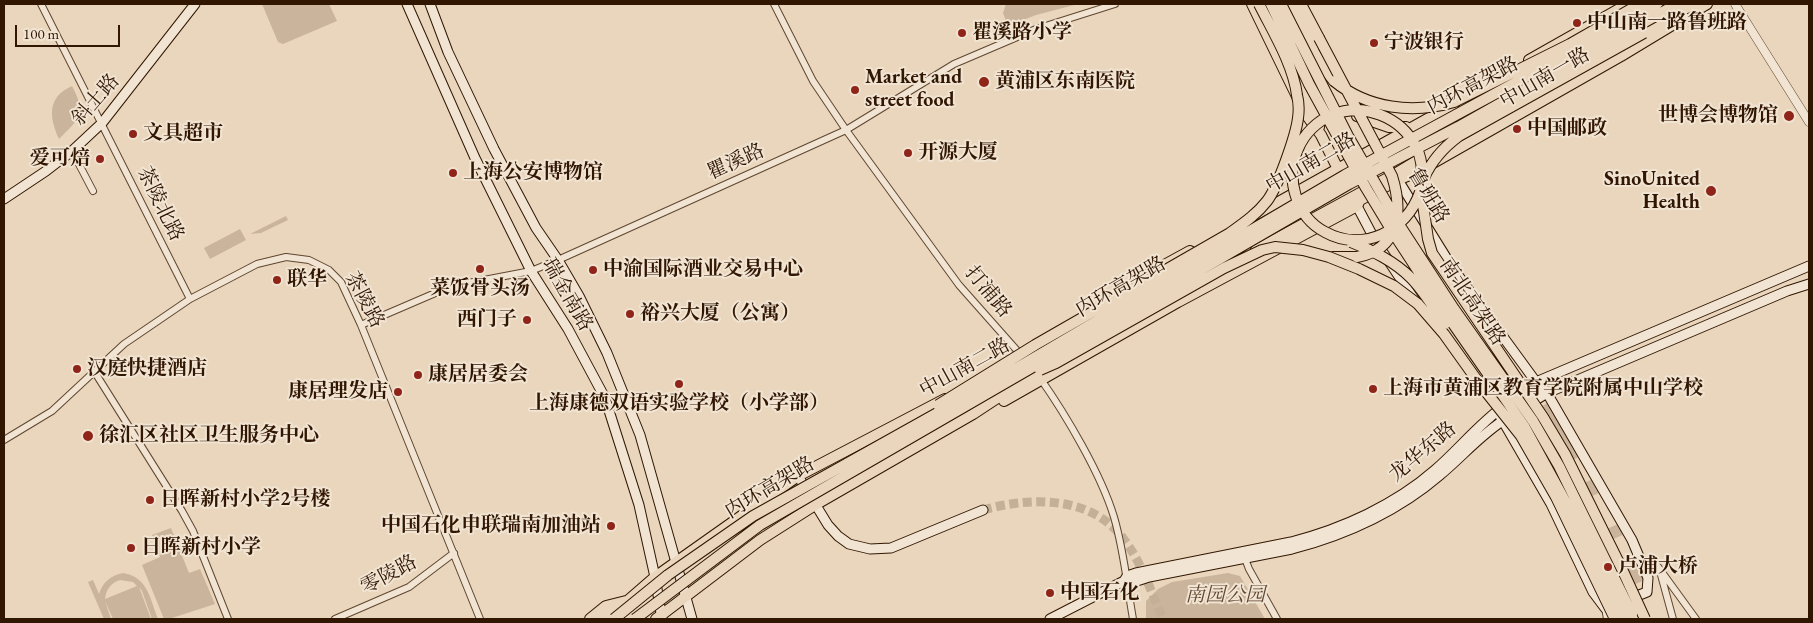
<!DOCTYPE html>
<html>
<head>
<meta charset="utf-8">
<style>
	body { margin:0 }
	#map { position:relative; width:1813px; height:623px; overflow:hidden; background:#e9d6bc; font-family:"EB Garamond",serif }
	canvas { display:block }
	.frame { position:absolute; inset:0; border:5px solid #311602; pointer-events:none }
	.scale { position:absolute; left:15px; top:25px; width:105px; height:22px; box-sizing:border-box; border:2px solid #311602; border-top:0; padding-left:6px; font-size:15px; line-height:18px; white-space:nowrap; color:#311602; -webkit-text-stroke:4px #f1e4d3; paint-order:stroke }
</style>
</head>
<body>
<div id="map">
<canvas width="1813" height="623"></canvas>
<div class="frame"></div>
<div class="scale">100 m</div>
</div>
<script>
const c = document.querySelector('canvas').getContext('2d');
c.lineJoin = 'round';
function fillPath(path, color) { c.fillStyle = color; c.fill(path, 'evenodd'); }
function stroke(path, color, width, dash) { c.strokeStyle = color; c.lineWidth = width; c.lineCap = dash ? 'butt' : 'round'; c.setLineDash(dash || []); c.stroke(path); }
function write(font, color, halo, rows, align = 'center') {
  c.font = font + ' "EB Garamond","Noto Serif SC",serif'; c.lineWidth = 4; c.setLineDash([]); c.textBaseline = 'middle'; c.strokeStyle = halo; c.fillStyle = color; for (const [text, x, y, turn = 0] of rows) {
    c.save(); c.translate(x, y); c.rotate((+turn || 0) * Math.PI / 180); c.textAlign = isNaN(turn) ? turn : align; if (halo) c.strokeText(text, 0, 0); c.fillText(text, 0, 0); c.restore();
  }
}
const green = new Path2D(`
	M262,4H329L337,21L283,44L278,42Z
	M1006,4H1078L1036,15L1008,26L1003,13Z
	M72,86C87,114 80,118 59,139C49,117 47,97 72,86Z
	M286,216L288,220L261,233L250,234Z
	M240,229L246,240L210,259L204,248Z
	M1547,403L1579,457L1539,475L1510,425Z
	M1593,479L1599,493L1558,511L1551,497Z
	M1618,524L1625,534L1579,554L1575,543Z
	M171,528L189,573L200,569L215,604L169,619H164L142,565L160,557L152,535Z
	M1638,560L1645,580L1601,599L1591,577Z
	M123,573C148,577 150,599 158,619H152L142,591L139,587L151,619H113L105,601L111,619H104L88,582L93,580L99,594C103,582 110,576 123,573ZM120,580L133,582L137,586L105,599C106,589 111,583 120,580Z
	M1228,573L1240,576L1265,619H1146V601L1158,589L1172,582Z`);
const secondaryTunnel = new Path2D(`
	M983,510C1026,498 1083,495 1117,531C1139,555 1150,589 1163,619`);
const minor = new Path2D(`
	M41,4L190,299
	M774,4L813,81L846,130L959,285L1021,355
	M72,151L93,191
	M361,325L440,291L463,284L531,271L558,260L846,130L954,64L1036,29L1115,4
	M94,371L182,511L193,531L228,619
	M1040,378C1066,415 1101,474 1114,517C1124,551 1127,585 1133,619
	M4,440L52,411L124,344L190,299L257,264L286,257L309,260L329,270L341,282L361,325L480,619
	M1244,556L1249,569L1277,619
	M1641,559L1656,564L1696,619
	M1661,575L1673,619
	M1605,608L1607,619
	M335,619L409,587L454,553`);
const tertiary = new Path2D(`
	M1735,4L1809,122`);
const secondary = new Path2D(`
	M407,4L475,158L531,271L568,329L605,398L639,505L655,577L662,619
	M430,4L448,52L494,149L536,228L558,260L579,296L607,353L640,435L692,619
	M1398,180L1452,267L1536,382L1547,393L1632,540L1648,578L1647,592L1629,599
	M4,199L46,171L72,151L102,123L195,4
	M1357,206L1376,242L1414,299
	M1519,394L1536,382L1809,266
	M1518,411L1547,393L1787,291L1809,284
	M1500,416L1551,504L1593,592L1605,608L1613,605
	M798,476L828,525L838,536L849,544L870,549L891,548L983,510
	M1124,581L1128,584L1149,577L1292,549C1345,535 1398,511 1440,475C1462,457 1482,433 1507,418
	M1050,619L1124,581L1127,576L1136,573L1291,542C1342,529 1395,505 1435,470C1459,449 1479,424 1505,405`);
const primary = new Path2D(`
	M1252,4L1305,113L1321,135L1340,173
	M1265,4L1273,22
	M1296,6L1317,44
	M1291,60L1313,108L1319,127
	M1529,60L1628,4
	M1357,116L1389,127H1406
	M1257,214L1454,104
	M1256,250L1395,174L1448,142
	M1148,274L1190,251
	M1015,362L1046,345
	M1004,401L1178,302L1357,206L1360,200L1398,180L1419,171L1621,56L1707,4
	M617,610L655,577L798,476L945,399
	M590,619L606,606L626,601
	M656,619L760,540L815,505L973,414L1017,385L1047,367`);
const trunk = new Path2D(`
	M1290,4C1303,30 1315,59 1334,81
	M1301,4L1319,38
	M1644,33L1694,4
	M1333,257H1357
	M599,619L624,604`);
const trunkBridge = new Path2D(`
	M1271,4L1309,84L1366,188L1392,231L1447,315L1524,426L1571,512L1624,618
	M1281,4L1348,136L1400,226L1454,309L1533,421L1559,466L1632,614
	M1667,16L1689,7
	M1319,38L1392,176C1403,211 1400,249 1357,257
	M1334,81C1368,109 1413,114 1454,102L1570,44L1640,4
	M1424,178C1432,160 1444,147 1459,136L1644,33
	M1421,191L1428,239L1432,253L1543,417L1565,454L1622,569L1645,619
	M1420,192C1407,231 1363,253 1325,232C1296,217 1285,178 1298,149C1304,134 1317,121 1332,115C1364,102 1401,117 1416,147C1422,158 1422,169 1422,181
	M1351,242C1373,251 1394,261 1411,278C1424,291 1434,309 1445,324
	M1040,370L1056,363L1224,268L1262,250L1275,247L1303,250L1329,257L1359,269L1394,286L1418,304L1444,334L1479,383L1521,436L1556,497L1615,619
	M938,405L1035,345L1230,233C1244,223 1257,214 1267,201C1278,187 1296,135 1298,118C1299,111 1299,103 1297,95C1293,64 1273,32 1259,4
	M614,619L668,575L753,516L998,379L1345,175L1561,58L1657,4
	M635,619L760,525L1349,184L1458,127L1677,4`);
const markers = [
	[1577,23,5,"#8f2418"],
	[962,33,5,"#8f2418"],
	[1374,43,5,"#8f2418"],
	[984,82,6,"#8f2418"],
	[855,90,5,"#8f2418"],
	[1789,116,6,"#8f2418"],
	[1517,129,5,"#8f2418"],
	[133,134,5,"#8f2418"],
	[908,153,5,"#8f2418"],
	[100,159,5,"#8f2418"],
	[453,173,5,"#8f2418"],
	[1711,191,6,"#8f2418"],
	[480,269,5,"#8f2418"],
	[593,270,5,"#8f2418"],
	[277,280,5,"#8f2418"],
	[630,314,5,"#8f2418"],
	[527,320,5,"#8f2418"],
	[77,369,5,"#8f2418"],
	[418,375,5,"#8f2418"],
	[679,384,5,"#8f2418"],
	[1373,389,5,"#8f2418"],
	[398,392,5,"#8f2418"],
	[88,436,6,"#8f2418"],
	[150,500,5,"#8f2418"],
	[611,526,5,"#8f2418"],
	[131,548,5,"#8f2418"],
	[1608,567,5,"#8f2418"],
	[1050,593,5,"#8f2418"]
];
const poiNames = [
	["中山南一路鲁班路",1587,23],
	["瞿溪路小学",972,33],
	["宁波银行",1384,43],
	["Market and",865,78],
	["street food",865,101],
	["黄浦区东南医院",995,82],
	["世博会博物馆",1778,116,"right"],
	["中国邮政",1527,129],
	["文具超市",143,134],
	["开源大厦",918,153],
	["爱可焙",90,159,"right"],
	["上海公安博物馆",463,173],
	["SinoUnited",1700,180,"right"],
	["Health",1700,203,"right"],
	["中渝国际酒业交易中心",603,270],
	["联华",287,280],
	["菜饭骨头汤",480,289,"center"],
	["裕兴大厦（公寓）",640,314],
	["西门子",517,320,"right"],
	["汉庭快捷酒店",87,369],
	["康居居委会",428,375],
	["上海市黄浦区教育学院附属中山学校",1383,389],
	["康居理发店",388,392,"right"],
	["上海康德双语实验学校（小学部）",679,404,"center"],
	["徐汇区社区卫生服务中心",99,436],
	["日晖新村小学2号楼",160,500],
	["中国石化申联瑞南加油站",601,526,"right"],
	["日晖新村小学",141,548],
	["卢浦大桥",1618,567],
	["中国石化",1060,593]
];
const streetNames = [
	["中山南一路",1545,78,-30],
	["内环高架路",1473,86,-28],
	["斜土路",96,100,-49],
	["瞿溪路",736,162,-24],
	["中山南二路",1311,163,-30],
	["鲁班路",1428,196,59],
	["茶陵北路",160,204,64],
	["内环高架路",1121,287,-30],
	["打浦路",988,292,50],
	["瑞金南路",567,295,60],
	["茶陵路",364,300,62],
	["南北高架路",1472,302,56],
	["中山南二路",965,368,-29],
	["龙华东路",1423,452,-40],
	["内环高架路",770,488,-31],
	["零陵路",389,575,-28]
];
const parkNames = [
	["南园公园",1225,596]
];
fillPath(green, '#cab59c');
stroke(secondaryTunnel, '#c4b097', 9, [9, 4.5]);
stroke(minor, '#5f4630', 8);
stroke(tertiary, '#5f4630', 9);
stroke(secondary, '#311602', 11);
stroke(primary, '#311602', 12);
stroke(trunk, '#311602', 12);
stroke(minor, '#f1e4d3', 6);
stroke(tertiary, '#f1e4d3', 8);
stroke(secondary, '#f1e4d3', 9);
stroke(primary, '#e9d6bc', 10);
stroke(trunk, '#e9d6bc', 10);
stroke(trunkBridge, '#311602', 12, []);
stroke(trunkBridge, '#e9d6bc', 10);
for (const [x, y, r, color] of markers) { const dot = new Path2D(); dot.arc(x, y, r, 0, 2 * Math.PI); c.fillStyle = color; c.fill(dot); stroke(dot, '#f1e4d3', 2); }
write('bold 20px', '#311602', '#f1e4d3', poiNames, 'left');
write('20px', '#311602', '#f1e4d3', streetNames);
write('italic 20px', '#5f4630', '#f1e4d3', parkNames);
</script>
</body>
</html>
